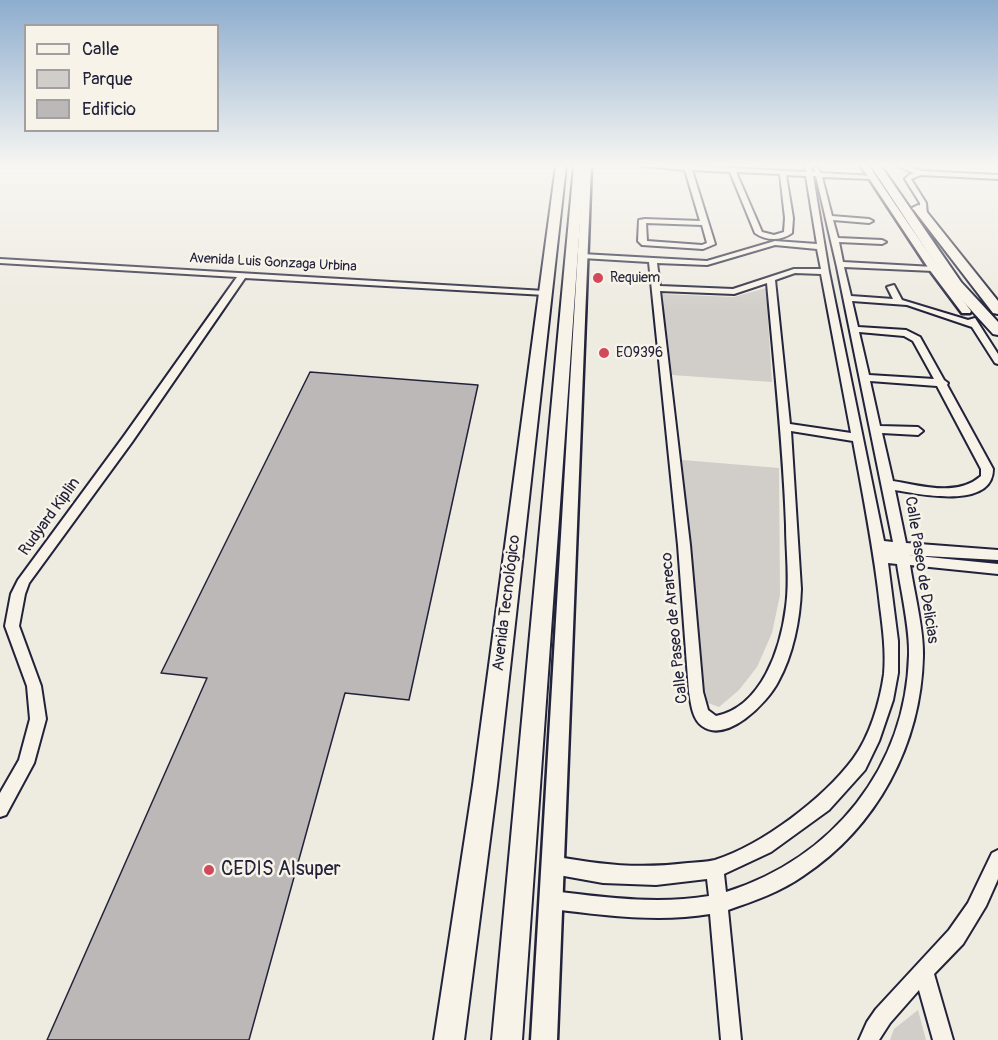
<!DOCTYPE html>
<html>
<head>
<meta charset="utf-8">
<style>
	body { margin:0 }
	#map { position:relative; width:998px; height:1040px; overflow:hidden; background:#eeebe1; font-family:Pangolin,sans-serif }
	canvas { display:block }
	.legend { position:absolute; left:24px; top:24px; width:195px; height:108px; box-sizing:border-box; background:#f7f3e8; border:2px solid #a29fa3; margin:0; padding:8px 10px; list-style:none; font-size:18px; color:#22223b }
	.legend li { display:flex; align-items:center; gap:12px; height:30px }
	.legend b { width:30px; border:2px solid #a29fa3 }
</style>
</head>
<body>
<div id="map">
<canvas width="998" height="1040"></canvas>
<ul class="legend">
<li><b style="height:8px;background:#f7f3e8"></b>Calle</li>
<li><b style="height:16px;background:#d1cdc9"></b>Parque</li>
<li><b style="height:16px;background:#bbb8b7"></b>Edificio</li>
</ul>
</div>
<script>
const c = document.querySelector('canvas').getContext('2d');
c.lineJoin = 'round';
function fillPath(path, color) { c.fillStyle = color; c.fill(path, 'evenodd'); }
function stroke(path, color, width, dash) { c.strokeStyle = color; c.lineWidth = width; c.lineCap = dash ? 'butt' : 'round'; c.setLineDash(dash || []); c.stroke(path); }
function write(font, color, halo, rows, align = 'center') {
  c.font = font + ' Pangolin,sans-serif'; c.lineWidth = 5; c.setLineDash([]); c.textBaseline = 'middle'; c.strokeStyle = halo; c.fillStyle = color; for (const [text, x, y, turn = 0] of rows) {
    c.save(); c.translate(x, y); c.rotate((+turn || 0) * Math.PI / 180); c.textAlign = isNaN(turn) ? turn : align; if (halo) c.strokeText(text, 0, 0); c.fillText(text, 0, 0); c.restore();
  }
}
const green = new Path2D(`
	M766,288L772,382L672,375L662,294L734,297Z
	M682,460L779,468L780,595L772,633L757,667L739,690L719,707L708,703L705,690Z
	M918,1010L926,1040H890L894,1029Z`);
const building = new Path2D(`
	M310,372L478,385L409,700L345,693L249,1040H47L207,678L161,673Z`);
const minor = new Path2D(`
	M642,166H692L806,172L805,166H811L812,172H815L814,169L817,167L821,173L874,176L875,177L872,179L822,177L832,216L869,219L873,221L869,223L833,220L838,238L882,240L886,242L882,244L839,242L843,262L934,267L938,269L934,271L844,267L851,296L893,299L887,287L894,285L902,300L968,320L975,318L998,354V364L995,363L972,327L907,305L852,301L858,327L906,330L920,337L944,380L948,383L947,385L993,469C993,510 918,494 895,490L906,543L998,550V560L908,555L998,564V574L910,565C914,592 924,630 923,656C921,745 877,827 803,876C780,892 754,901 728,910L741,1040H721L710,914C657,923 604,915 551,909L545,906L542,900L545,894L551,891C603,897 656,905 709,896L707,879L656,885L603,883L553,874L547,871L544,865L547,859L553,856C601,865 639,869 688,863C697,862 707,862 715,860C762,845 823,799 853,759C870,736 880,702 884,674C886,652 883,629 880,606C874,550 863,496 853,441L791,431L801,589C800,620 793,655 778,682C767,703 727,744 702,726C692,719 691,703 689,692L678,545L649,262L582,258L578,256L582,254L707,261L775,241L817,244L806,176L786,175L793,218L792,233C781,241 766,241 755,233L730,172L692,170L715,244L703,249L642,245L638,241L639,220L645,219L700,221L685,170ZM736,172L780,174L785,218L784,232L774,235L762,232ZM813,176H816L837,267L893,542L884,541L829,272ZM646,223L702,225L707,243L702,245L647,241ZM775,245L817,249L821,269H794L733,289L660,286L657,263L707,265ZM795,273L821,274L851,433L790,424L775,280ZM767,283C774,364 783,444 786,525C786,552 790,580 786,607C781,648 762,707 716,716L708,710L703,692L690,545L660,291L734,294ZM859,332L904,336L913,341L934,379L869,375ZM870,381L937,386L981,469V476C957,497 922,486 893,481L882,433L918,435L923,431L918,427L880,426ZM888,563L897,564C901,591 910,629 909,655C906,768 833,858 726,892L724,874L771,852L829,810L865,770L879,741L893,700L898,673V641Z
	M897,166H907L922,171L998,175V179L921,175L911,179L926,203L927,215L923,217L919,215L920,203L905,179L909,175L914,173Z
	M0,259L545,291L549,293L545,295L245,278L132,442L29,583L25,594L19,626L41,686L46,719L34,763L6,815L0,817V793L19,760L30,719L27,686L5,626L11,594L18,580L124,436L237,277L0,263Z
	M998,850V879L986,906L963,944L934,974L953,1040H933L919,990L890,1023L879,1040H859L867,1022L876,1009L949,930L968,903L992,853Z`);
const tertiary = new Path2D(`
	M583,166H591L557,1040H531Z
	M861,166H869L938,267L971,311L970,313H962L929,269Z`);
const primary = new Path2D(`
	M556,166H566L497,785L464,1040H434L473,785Z
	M574,166H584L522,1040H492Z`);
const trunk = new Path2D(`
	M871,166H881L961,282L998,322V335L993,334L951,288Z
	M918,205L922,206L998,301V314L993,313L914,210L912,208Z`);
const markers = [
	[598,278,6,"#d1495b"],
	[604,353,6,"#d1495b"],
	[209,870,6,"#d1495b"]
];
const farStreetnames = [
	["Avenida Luis Gonzaga Urbina",273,263,3]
];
const farPoinames = [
	["Requiem",610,278],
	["E09396",616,353]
];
const streetNames = [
	["Rudyard Kiplin",50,517,-54],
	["Calle Paseo de Delicias",921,570,81],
	["Avenida Tecnológico",507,603,-83],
	["Calle Paseo de Arareco",675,628,-96]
];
const nearPoinames = [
	["CEDIS Alsuper",221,870]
];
fillPath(green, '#d1cdc9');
fillPath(building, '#bbb8b7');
stroke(building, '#22223b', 1.5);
stroke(minor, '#22223b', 4);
stroke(tertiary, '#22223b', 5);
stroke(primary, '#22223b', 4);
stroke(trunk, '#22223b', 4);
fillPath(minor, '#f7f3e8');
fillPath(tertiary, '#f7f3e8');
fillPath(primary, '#f7f3e8');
fillPath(trunk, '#f7f3e8');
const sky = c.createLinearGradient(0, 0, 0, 312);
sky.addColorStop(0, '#8dadce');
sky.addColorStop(0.53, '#f7f6f2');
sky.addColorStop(1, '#f7f6f200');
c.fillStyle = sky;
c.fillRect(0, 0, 998, 312);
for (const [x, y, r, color] of markers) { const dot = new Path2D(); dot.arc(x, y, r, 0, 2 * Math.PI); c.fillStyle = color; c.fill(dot); stroke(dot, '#f7f3e8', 2); }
write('14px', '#22223b', '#f7f3e8', farStreetnames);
write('14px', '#22223b', '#f7f3e8', farPoinames, 'left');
write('16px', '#22223b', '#f7f3e8', streetNames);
write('20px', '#22223b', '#f7f3e8', nearPoinames, 'left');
</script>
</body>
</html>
